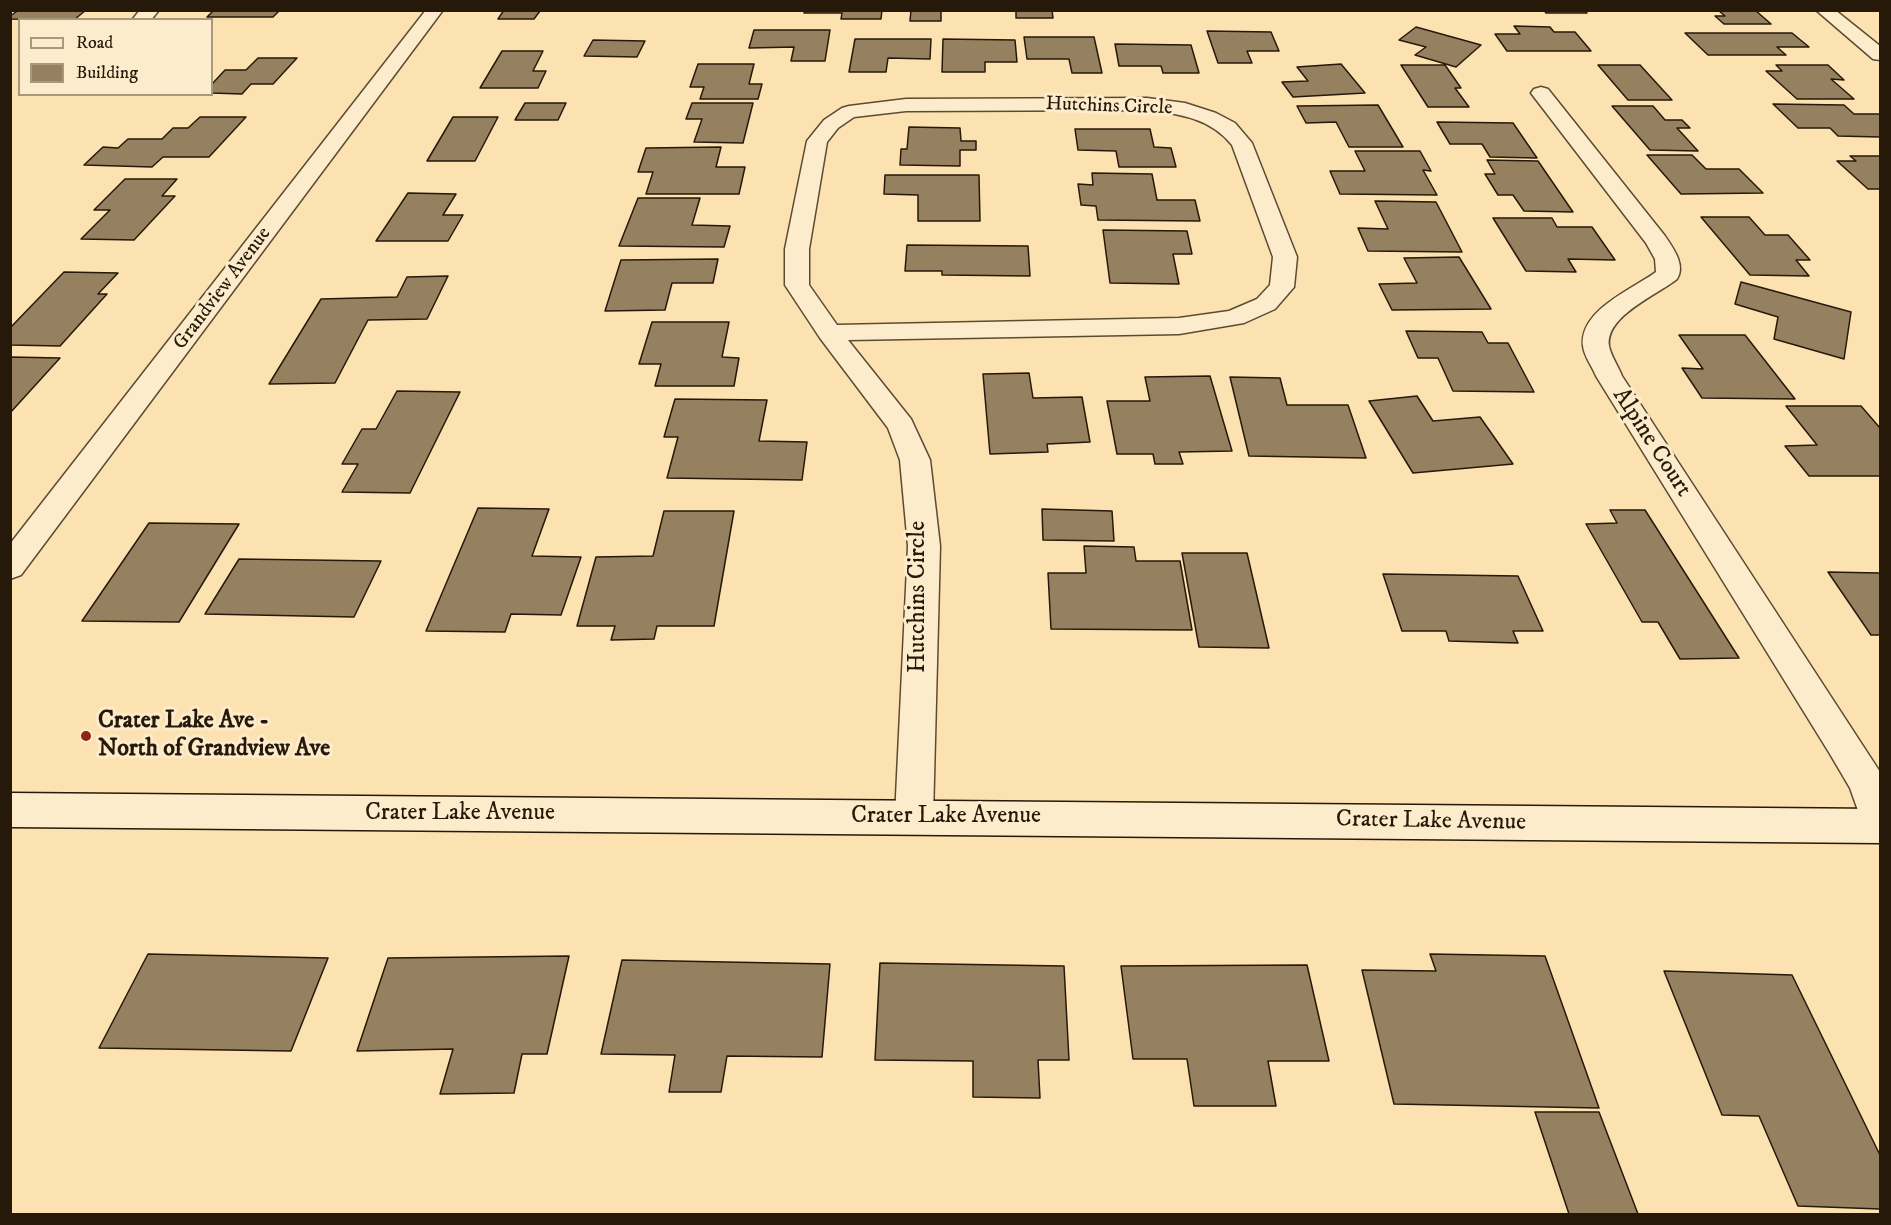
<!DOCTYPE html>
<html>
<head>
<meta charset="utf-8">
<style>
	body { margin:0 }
	#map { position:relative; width:1891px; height:1225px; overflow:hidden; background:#fce1b1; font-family:"IM FELL DW Pica",serif }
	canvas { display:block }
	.frame { position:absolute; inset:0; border:12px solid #261909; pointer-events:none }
	.legend { position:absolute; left:18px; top:18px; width:195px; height:78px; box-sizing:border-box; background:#fdeccc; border:2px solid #a7987e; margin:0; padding:8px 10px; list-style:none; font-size:18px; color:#261909 }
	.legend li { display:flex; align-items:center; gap:12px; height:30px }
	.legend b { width:30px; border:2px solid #a7987e }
</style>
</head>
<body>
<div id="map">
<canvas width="1891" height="1225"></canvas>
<div class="frame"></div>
<ul class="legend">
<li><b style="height:8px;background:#fdeccc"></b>Road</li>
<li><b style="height:16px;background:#958160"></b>Building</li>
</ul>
</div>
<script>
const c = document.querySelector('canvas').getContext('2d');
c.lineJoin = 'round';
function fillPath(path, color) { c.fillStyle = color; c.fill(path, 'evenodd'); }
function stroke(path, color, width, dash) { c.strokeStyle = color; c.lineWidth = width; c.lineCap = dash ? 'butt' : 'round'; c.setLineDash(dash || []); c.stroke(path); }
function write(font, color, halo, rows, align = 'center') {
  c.font = font + ' "IM FELL DW Pica",serif'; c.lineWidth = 6; c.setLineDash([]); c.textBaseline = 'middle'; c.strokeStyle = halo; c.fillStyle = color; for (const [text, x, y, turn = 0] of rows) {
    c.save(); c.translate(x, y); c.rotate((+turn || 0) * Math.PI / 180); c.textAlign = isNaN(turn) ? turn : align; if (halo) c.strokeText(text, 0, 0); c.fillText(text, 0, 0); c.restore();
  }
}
const building = new Path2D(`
	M19,10H86L74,20L10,19V16Z
	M214,10H280L273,17H207Z
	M504,10H581L540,11L534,19H498Z
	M805,10H882L881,19H841L842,13H804Z
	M911,10H973V11H941V21H910Z
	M1016,10H1052L1053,18H1016Z
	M1544,10H1584L1587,13H1546Z
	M1718,10H1755L1771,24H1724L1715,16H1725Z
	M1514,26L1550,27L1554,32H1575L1591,51H1507L1495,34H1520Z
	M1416,27L1481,45L1456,67L1415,55L1426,47L1399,40Z
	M754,30H830L825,61H791L794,47L749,48Z
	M1207,31L1271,32L1279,51H1247L1252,63H1218Z
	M1685,33H1792L1809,47H1777L1786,55H1708Z
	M1024,37H1094L1102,73H1072L1069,59H1027Z
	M855,39H931L930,59L888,58L886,72H849Z
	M943,39L1015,40L1017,62H985V72H942Z
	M593,40L645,41L637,57L584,56Z
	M1115,44L1191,45L1199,73H1163L1161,66H1119Z
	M502,51H543L533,71H546L538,88H480Z
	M258,58H297L273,84H251L242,94L212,93V84L225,70H246Z
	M698,64H754L749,84H762L758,99H700L704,87H690Z
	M1341,64L1365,93L1293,97L1282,82L1308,81L1297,67Z
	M1401,65H1445L1461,88H1455L1469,107H1428Z
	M1598,65H1640L1672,100H1628Z
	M1776,65H1828L1844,80L1831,79L1854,99H1797L1766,71H1782Z
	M525,103H566L558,120H515Z
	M692,103H753L743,143L694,142L702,119H686Z
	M1773,104L1844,105L1854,114H1880V137L1838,136L1830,128H1798Z
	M1378,105L1403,147H1349L1336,122L1306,123L1297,106Z
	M1612,106H1653L1665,120H1682L1690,128H1677L1698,151L1650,150Z
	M200,117H246L209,157H163L152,167L84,165L103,147L118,148L128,139H162L173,128H188Z
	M453,117H498L475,161H427Z
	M1437,122L1513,123L1537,158L1490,157L1482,144H1450Z
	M909,127L960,128L961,141H976V150H960V166L900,165L901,149H907Z
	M1075,129H1150L1154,147L1171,148L1176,167H1119L1116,151L1078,150Z
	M721,147L716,167H745L739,194H646L653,172H638L646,148Z
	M1355,151H1420L1431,171L1423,170L1437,195L1340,194L1330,171H1365Z
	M1647,155H1692L1706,169H1739L1763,193L1681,194Z
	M1850,156H1880V189H1868L1837,161H1856Z
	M1487,160L1538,161L1573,212L1524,211L1513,195H1498L1485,174H1495Z
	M1092,173L1152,174L1157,200H1195L1200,221L1098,220L1096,206L1081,205L1078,184L1093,185Z
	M885,175H979L980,221H918V195L884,194Z
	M125,179H177L162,196H175L134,240L81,239L110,210H94Z
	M408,193L456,194L443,215H463L448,241H376Z
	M638,198H700L692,225L730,226L724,247L619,246Z
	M1375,201L1436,202L1462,252L1368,251L1358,228L1388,229Z
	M1701,217H1749L1765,235H1788L1810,260H1796L1809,276L1750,275Z
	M1493,218H1552L1557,227H1592L1615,260L1568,259L1576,272L1526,271Z
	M1103,230L1187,231L1192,254H1173L1179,284L1110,283Z
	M907,245L1028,246L1030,276L942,275V271H905Z
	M1459,257L1491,309L1392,310L1379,284L1417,283L1404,258Z
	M718,259L713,283H672L665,310L605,311L621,260Z
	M64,272L118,273L98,294H107L60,346L10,345V328Z
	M448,276L427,319L368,320L335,383L269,384L321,299L397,297L407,277Z
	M1741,282L1851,312L1844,359L1774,339L1778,317L1735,304Z
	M652,322H729L722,357L739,358L734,386H655L661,364H639Z
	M1406,331L1482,332L1488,343H1508L1534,392L1453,391L1438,358H1418Z
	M1679,335H1745L1795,399L1702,398L1682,368L1703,369Z
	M10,357L60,358L10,413Z
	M1029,373L1033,398L1082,397L1090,442L1047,444L1048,452L990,454L983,374Z
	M1210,376L1232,451L1179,452L1183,464H1155L1153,454H1117L1107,401H1150L1145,377Z
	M1230,377L1280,378L1287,405H1348L1366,458L1249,456Z
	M397,391L460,392L410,493L342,492L358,464H342L362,429H376Z
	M1417,396L1433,421L1480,417L1513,464L1413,473L1369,401Z
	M675,399L767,400L759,441L807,442L802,480L667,478L678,437H664Z
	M1786,406H1861L1880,428V476H1809L1785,446L1817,445Z
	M478,508L549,509L532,556L581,557L561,615L511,614L505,632L426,631Z
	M1042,509L1112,511L1114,541L1043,540Z
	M1610,510H1645L1739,658L1680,659L1658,622H1642L1586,524L1617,523Z
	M664,511H734L714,626H657L654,639L611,640L615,626H577L596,557L653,556Z
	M149,523L239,524L179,622L82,621Z
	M1084,546L1134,547L1136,561H1180L1192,630L1051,629L1048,573H1086Z
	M1182,553H1247L1269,648L1199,647Z
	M239,559L381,561L354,617L205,614Z
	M1828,572L1880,573V635H1871Z
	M1383,574L1518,576L1543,631H1513L1518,643L1449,641L1446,631H1402Z
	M148,954L328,958L291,1051L99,1048Z
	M1430,954L1545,956L1599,1108L1394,1104L1362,970L1436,971Z
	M569,956L547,1054H522L514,1093L440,1094L453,1049L357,1051L388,958Z
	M622,960L830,964L822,1057L727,1056L721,1092H669L675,1055L601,1054Z
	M880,963L1064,966L1069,1060H1038L1040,1098L973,1097V1061L875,1060Z
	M1307,965L1329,1061H1268L1276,1106H1194L1187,1059H1133L1121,966Z
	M1664,971L1792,975L1880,1155V1209L1798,1206L1759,1116L1722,1115Z
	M1535,1112H1599L1638,1214H1569Z`);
const street = new Path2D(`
	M140,10H159L151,20H132Z
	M426,10H443L21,575L10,579V544Z
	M1816,10H1835L1880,46V60L1873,59Z
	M1541,87L1548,89L1665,236C1673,248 1686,265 1677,279C1657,295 1605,316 1609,346C1611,356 1618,366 1622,376L1880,772V838L1866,833L1850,788L1830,754L1596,376C1592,366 1584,356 1583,346C1579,310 1633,289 1656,272L1655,259L1646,243L1531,93L1534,89Z
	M1147,98L1185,103L1216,113L1235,123L1252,143L1297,257L1294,287L1275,309L1244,323L1179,334L848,340L911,419L930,460L940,546L933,817L928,829L914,834L900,829L895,817L908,546L900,460L888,428L820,338L785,285V249L807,141L824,120L842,108L849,106L906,99ZM1147,110C1180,114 1210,118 1232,145L1273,257L1270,285L1257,299L1229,311L1179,318L837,325L809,285V249L827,142L838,128L854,117L906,111Z`);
const secondary = new Path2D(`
	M10,793L1880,809V843L10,827Z`);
const markers = [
	[86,736,6,"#8f2418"]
];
const farStreetnames = [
	["Hutchins Circle",1109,107,2],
	["Grandview Avenue",223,289,-53]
];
const streetNames = [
	["Alpine Court",1651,443,57],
	["Hutchins Circle",919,597,-90],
	["Crater Lake Avenue",460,814],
	["Crater Lake Avenue",946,817],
	["Crater Lake Avenue",1431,822,1]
];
const poiNames = [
	["Crater Lake Ave -",98,722],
	["North of Grandview Ave",98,750]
];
fillPath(building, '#958160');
stroke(building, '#261909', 1.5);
stroke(street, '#5c4b33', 3);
stroke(secondary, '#261909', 3);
fillPath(street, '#fdeccc');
fillPath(secondary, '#fdeccc');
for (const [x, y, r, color] of markers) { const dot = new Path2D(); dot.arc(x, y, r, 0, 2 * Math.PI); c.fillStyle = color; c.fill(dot); stroke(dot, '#fdeccc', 2); }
write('20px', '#261909', '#fdeccc', farStreetnames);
write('24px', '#261909', '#fdeccc', streetNames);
write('bold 24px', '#261909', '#fdeccc', poiNames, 'left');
</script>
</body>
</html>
